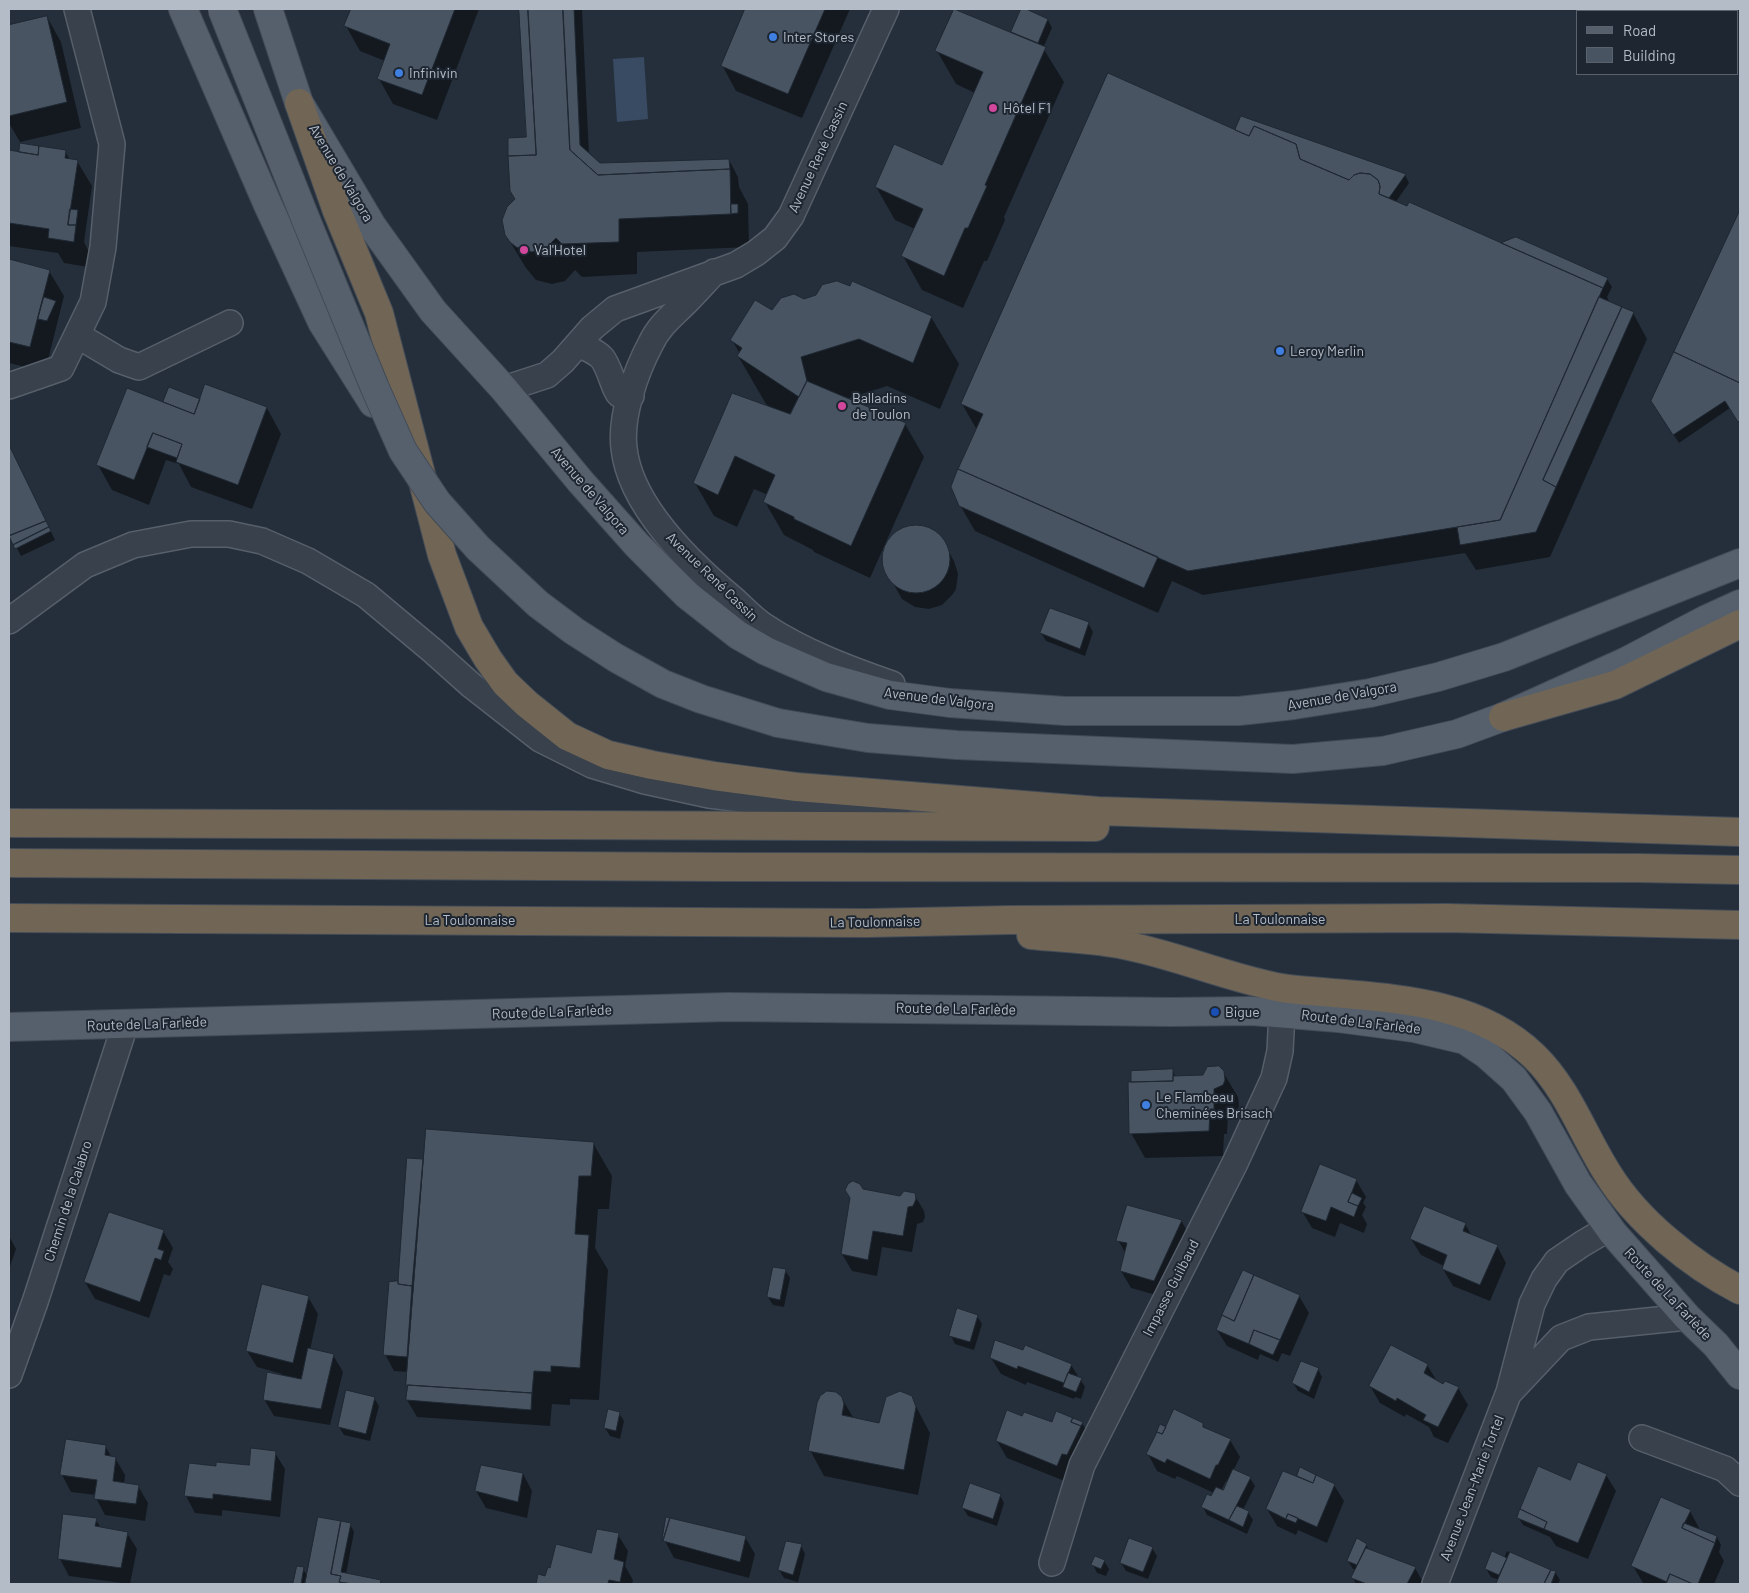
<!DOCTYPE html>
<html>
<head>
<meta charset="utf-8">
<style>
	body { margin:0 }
	#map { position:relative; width:1749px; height:1593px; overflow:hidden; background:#252f3b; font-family:Barlow,sans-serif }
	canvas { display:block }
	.frame { position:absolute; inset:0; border:10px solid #b4bcc7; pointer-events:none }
	.legend { position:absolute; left:1576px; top:10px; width:162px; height:65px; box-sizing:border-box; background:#1d2631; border:1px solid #59626d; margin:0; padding:6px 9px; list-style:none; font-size:15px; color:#b4bcc7 }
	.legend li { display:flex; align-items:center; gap:10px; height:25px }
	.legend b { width:25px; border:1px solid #59626d }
</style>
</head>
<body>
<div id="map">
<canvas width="1749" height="1593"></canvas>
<div class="frame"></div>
<ul class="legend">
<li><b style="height:6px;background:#56606c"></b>Road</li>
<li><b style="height:14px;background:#485462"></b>Building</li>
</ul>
</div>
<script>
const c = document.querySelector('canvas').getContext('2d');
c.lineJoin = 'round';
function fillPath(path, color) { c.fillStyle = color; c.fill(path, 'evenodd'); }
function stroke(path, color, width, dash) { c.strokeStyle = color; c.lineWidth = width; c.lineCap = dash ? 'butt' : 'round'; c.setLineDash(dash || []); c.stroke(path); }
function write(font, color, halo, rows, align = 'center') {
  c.font = font + ' Barlow,sans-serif'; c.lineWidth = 4; c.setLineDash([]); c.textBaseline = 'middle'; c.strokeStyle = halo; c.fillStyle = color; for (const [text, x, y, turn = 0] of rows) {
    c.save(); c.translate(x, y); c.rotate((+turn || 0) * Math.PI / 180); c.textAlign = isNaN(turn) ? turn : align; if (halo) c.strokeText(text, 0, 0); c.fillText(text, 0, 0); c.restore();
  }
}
const water = new Path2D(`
	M644,57L648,119L617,122L613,59Z`);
const shadow = new Path2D(`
	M352,9H479L437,120L393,104L379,79L385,61L360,51L346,26Z
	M520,9H582L589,155L599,165L729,160L738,177L739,187L748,204L749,247L637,252V274L582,277L575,270L565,281L552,284L536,280L526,268L506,235L516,199L527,139Z
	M746,9H850L802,118L736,91L722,65Z
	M1022,9L1048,20L1052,28L1043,48L1064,82L1004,217L1005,220L987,261H984L963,308L922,290L903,256L915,229L895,220L876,187L942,167L975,93L956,84L937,51L1011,34Z
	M47,17L61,42L81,128L20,142L9,123V25Z
	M1238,133L1405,175L1409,183L1395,203L1503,245L1607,279L1612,287L1607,297L1610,304L1633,313L1647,339L1550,557L1476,570L1465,553L1203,595L1172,581L1158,613L975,531L960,505L977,430L962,404Z
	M9,151L21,153L65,151L70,160L77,161L92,186L84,242L89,252L88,267L64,263L58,253L9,246Z
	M1740,212V423L1730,408L1679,443L1657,410L1675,353Z
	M9,261L49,271L64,296L45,372L9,363Z
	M804,300L931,317L959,364L940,409L887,386L846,399L905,424L924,457L870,578L814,552L813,550L784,535L765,502L768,495L754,489L737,527L714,516L695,483L771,408L766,404L738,356L740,354L732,340L772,311Z
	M206,385L267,408L281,434L252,509L191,487L179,464L166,460L149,505L112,490L98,465L164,404L201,401Z
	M9,446L55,540L21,556L9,533Z
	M921,527L934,532L944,543L954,561L958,574L956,589L953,594L942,605L929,609L915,607L902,599L885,569L884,555L889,542L893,536L906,528Z
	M1088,623L1093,632L1085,656L1046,641L1041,633Z
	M1172,1070L1176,1077H1204L1223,1072L1238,1097L1239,1106L1237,1110L1228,1114L1227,1134H1224L1223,1156L1145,1158L1131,1133Z
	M593,1143L612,1176L609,1209H598L595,1248L608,1270L599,1400L570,1399V1405L552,1404L550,1426L417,1417L407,1400L408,1372L394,1371L385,1354L423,1160L424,1163Z
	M1356,1180L1366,1197L1363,1203L1366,1207L1362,1215L1367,1224L1364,1233L1340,1223L1335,1237L1312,1228L1302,1211Z
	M862,1191L900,1198L914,1194L924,1211L925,1217L923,1222L917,1224L912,1252L882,1247L877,1276L852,1271L842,1254Z
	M1127,1206L1182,1222L1191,1238L1163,1297L1131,1288L1121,1271L1126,1254L1118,1240Z
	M1465,1224L1472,1236L1497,1246L1506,1263L1490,1301L1453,1286L1443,1269L1444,1266L1421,1255L1411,1239Z
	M163,1231L173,1248L168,1262L173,1269L170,1276L164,1274L149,1318L95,1299L85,1282Z
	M9,1236L16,1249L9,1269Z
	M785,1270L790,1278L784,1307L773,1305L768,1297Z
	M1299,1296L1309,1313L1290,1356L1282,1353L1278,1362L1260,1354L1258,1360L1227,1346L1217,1330Z
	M308,1297L318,1314L310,1350L333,1355L343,1372L330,1425L274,1416L264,1399L282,1374L257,1367L247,1351Z
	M977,1316L982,1324L974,1350L955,1344L951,1336Z
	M1024,1352L1071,1365L1085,1387L1081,1399L1075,1397L1074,1399L1027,1382L1026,1385L1001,1374L991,1358Z
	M1427,1365L1437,1381L1444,1385L1445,1382L1458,1388L1468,1405L1448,1443L1434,1437L1429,1427L1406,1414L1405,1417L1380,1403L1370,1386Z
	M1318,1369L1322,1377L1314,1399L1298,1391L1293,1383Z
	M841,1397L854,1419L880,1425L911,1397L930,1433L918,1495L824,1476L810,1450Z
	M374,1398L379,1406L370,1441L344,1435L339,1427Z
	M619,1413L624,1421L620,1439L610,1436L605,1428Z
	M1022,1418L1052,1424L1082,1423L1087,1431L1067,1482L1007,1458L997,1441Z
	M1202,1424L1206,1429L1230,1440L1240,1457L1233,1471L1250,1478L1255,1486L1243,1510L1248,1512L1253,1520L1247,1534L1207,1515L1203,1507L1212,1498L1214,1493L1177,1476L1175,1479L1157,1471L1148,1454L1165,1428ZM1226,1481L1228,1482L1224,1490L1222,1489Z
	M105,1446L112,1458H115L125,1475L124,1484L138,1486L148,1503L145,1521L105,1515L96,1498V1495L71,1492L62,1475Z
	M275,1453L285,1469L280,1517L222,1510V1516L195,1513L186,1496L217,1468L250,1467Z
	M523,1474L532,1491L527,1518L486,1508L476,1491Z
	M1606,1475L1616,1491L1588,1559L1556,1546L1550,1537L1523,1525L1518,1517Z
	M1298,1476L1334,1485L1344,1501L1327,1543L1298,1530L1296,1535L1277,1526L1267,1509L1300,1479Z
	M1000,1495L1004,1503L997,1526L968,1516L963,1508Z
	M1690,1511L1699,1528L1698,1530L1717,1537L1721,1545L1719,1552L1724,1561L1714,1584H1646L1643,1583L1633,1566Z
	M96,1520L101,1528L127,1533L137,1549L130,1584L69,1576L60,1559Z
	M350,1524L354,1532L346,1574L380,1581L382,1584H295L298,1568L303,1569L308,1577Z
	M618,1535L628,1551L625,1566L633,1580L632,1584H537L539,1576L546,1578L591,1554Z
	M745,1537L755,1554L749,1578L674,1558L665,1541Z
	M787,1542L801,1546L805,1554L798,1582L784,1578L779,1570Z
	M1366,1545L1370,1551L1415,1568L1424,1584H1356L1353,1578L1356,1570L1353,1569L1348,1561Z
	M1152,1548L1157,1556L1148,1579L1126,1571L1121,1563Z
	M1507,1551L1555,1572L1560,1580L1558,1584H1497L1499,1580L1491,1577L1486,1569L1504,1558Z
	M1104,1561L1109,1569L1106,1576L1097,1573L1093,1565Z`);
const building = new Path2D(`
	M351,9H455L422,95L377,79L390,44L344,26Z
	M519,9H528L536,155L508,156V138L526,137Z
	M528,9H563L570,150L598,175L730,169L731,214L619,219V242L562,244L556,238L546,248L532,252L516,247L510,242L505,235L502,220L507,207L515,199L510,191L508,156L536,155Z
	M563,9H574L580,145L600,163L729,159L730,169L598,175L570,150Z
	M745,9H825L788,94L721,66Z
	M954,9L1046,47L985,185L987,186L968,228H965L944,276L901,256L923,209L875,187L894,144L942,165L983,72L935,51Z
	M1021,9H1026L1048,19L1038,43L1011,32Z
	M47,16L67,102L9,116V25Z
	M1108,73L1249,136L1254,126L1296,144L1300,159L1349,180L1354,175L1360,173L1370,174L1378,180L1380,186L1379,194L1407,206L1409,202L1603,288L1500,520L1188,571L958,469L983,414L961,404Z
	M1241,116L1406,174L1389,198L1379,194L1380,186L1378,180L1370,174L1360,173L1354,175L1349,180L1300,159L1296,144L1254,126L1249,136L1235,130Z
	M20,143L39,146L38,155L19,152Z
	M39,146L66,150L65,158L78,160L68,225H76L74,242L48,238L49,229L9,223V150L38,155Z
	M731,204H738V213L731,214Z
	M70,209L78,210L76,225H68Z
	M1740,210V383L1674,352Z
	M1516,237L1608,278L1603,288L1501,243Z
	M9,259L50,270L30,347L9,342Z
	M837,281L850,286L852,281L932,316L913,363L859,339L801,357L807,381L799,397L737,356L742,348L730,340L755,300L772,310L781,298L794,294L804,299L816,295L822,285Z
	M44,297L56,301L47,321L38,319Z
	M1599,297L1622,307L1543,480L1556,487L1536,532L1460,545L1457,527L1500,520Z
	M1622,307L1634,312L1556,487L1543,480Z
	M1674,352L1740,383V420L1738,422L1725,401L1673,435L1651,401Z
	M807,381L906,423L851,546L794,519V517L763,502L775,475L735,456L718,495L693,483L732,393L790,414Z
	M205,384L267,407L238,485L176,462L182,444L153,433L134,480L96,465L127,388L194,414Z
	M169,387L200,399L194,414L163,402Z
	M153,433L182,444L177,458L147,447Z
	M9,445L46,521L9,536Z
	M958,469L1158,557L1144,588L959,506L951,487Z
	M46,521L49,527L13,545L9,536Z
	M882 559a34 34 0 1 1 68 0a34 34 0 1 1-68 0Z
	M49,527L51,531L15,549L13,545Z
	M1050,608L1089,622L1080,649L1040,633Z
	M1219,1066L1224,1071L1225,1080L1223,1085L1214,1089V1109H1210L1209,1131L1129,1134L1128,1082L1173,1081V1076L1203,1075L1207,1067Z
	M1173,1069V1081L1131,1082V1071Z
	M426,1129L594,1142L591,1176H579L575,1234L589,1235L580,1368L551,1366V1372L534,1371L532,1393L406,1385Z
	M407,1158L423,1159L412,1286L398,1284V1281Z
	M1320,1164L1357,1179L1348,1202L1358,1206L1354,1217L1331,1207L1326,1221L1301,1212Z
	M853,1181L860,1184L863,1189L900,1196L904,1191L915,1193L916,1199L913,1206L908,1207L903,1236L873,1231L868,1260L841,1254L850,1198L845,1190L848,1184Z
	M1352,1193L1362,1198L1358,1206L1348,1202Z
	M1127,1205L1182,1220L1154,1281L1120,1271L1127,1243L1116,1241Z
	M1424,1206L1466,1223L1463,1231L1498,1245L1480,1285L1442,1269L1447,1255L1410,1239Z
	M109,1212L164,1230L158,1249L164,1251L161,1260L155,1258L140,1302L84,1282Z
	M773,1267L786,1269L780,1300L767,1297Z
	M1243,1270L1254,1275L1234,1321L1222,1315Z
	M1254,1275L1300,1295L1280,1340L1254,1330L1249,1344L1216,1330L1222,1315L1234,1321Z
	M398,1281V1284L412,1286L407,1357L383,1355L389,1282Z
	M262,1284L309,1296L293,1363L246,1351Z
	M957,1308L978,1315L970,1342L949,1336Z
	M1254,1330L1280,1340L1273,1355L1249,1344Z
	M995,1340L1023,1350L1025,1345L1072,1364L1064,1383L1018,1366L1017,1369L990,1358Z
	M1391,1345L1428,1364L1424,1373L1443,1384L1445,1381L1459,1387L1438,1427L1423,1420L1426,1415L1397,1398L1396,1401L1369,1386Z
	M308,1348L334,1354L321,1409L263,1400L267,1372L301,1379Z
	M1301,1361L1319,1368L1309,1392L1292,1383Z
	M1068,1373L1082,1378L1076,1392L1063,1387Z
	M408,1385L532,1393L531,1410L406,1400Z
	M346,1390L375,1397L366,1434L338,1427Z
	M827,1391L836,1392L842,1397L844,1404L842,1415L879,1423L886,1397L900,1391L912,1396L916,1407L904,1470L808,1451L817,1403L820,1396Z
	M608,1409L620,1412L616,1431L604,1428Z
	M1174,1409L1203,1423V1427L1231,1439L1218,1465H1216L1210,1479L1167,1459L1165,1463L1146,1454L1157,1432L1162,1434Z
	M1007,1410L1022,1416L1024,1412L1052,1422L1056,1411L1073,1418L1071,1422L1081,1426L1067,1455L1062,1454L1057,1466L996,1441Z
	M1073,1418L1083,1422L1081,1426L1071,1422Z
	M1160,1424L1166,1427L1162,1434L1157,1432Z
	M66,1439L106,1445L105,1455L116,1457L113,1481L139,1485L136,1504L94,1499L97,1480L60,1475Z
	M251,1448L276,1451L271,1501L213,1494V1499L184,1496L189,1463L216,1466V1462L249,1465Z
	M1578,1462L1607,1474L1578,1543L1544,1529L1547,1522L1520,1509L1538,1466L1570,1480Z
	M481,1465L523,1473L518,1502L475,1491Z
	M1300,1467L1316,1475L1313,1483L1297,1476Z
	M1233,1469L1251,1477L1229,1520L1201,1507L1207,1494L1211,1496L1216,1487L1223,1490Z
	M1283,1471L1313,1483L1316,1475L1335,1484L1317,1527L1288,1514L1286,1519L1266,1509Z
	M970,1483L1001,1494L993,1519L962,1508Z
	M1661,1497L1691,1510L1682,1528L1715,1543L1698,1584H1693L1670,1574L1667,1582L1631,1566Z
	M1237,1506L1249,1511L1243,1527L1229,1520Z
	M1520,1509L1547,1522L1544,1529L1517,1518Z
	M63,1514L97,1518L95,1526L128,1532L121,1568L58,1559Z
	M1288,1514L1298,1518L1296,1523L1286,1519Z
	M318,1517L341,1521L331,1574L341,1576L339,1582L352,1584H305Z
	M666,1517L670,1518L663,1541H662Z
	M670,1518L746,1536L740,1562L663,1541Z
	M341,1521L351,1523L341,1572L381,1580L380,1584H352L339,1582L341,1576L331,1574Z
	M1684,1523L1717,1536L1715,1543L1682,1528Z
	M597,1529L619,1533L614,1559L624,1562L620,1582L609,1580L608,1583L615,1584H536L538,1574L545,1576L548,1567L550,1568L556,1544L591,1553Z
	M1129,1538L1153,1547L1143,1572L1120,1563Z
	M1357,1538L1367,1544L1357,1565L1347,1561Z
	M786,1541L802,1544L793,1575L778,1570Z
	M1366,1548L1416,1567L1407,1584H1367L1351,1578Z
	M1492,1551L1507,1558L1499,1575L1485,1569Z
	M1510,1552L1551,1570L1544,1584H1496Z
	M1095,1556L1105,1560L1101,1569L1091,1565Z
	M297,1566L304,1567L301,1584H293Z
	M1551,1570L1556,1571L1551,1584H1544Z
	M1670,1574L1693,1584H1666Z`);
const minor = new Path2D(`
	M714,272C704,283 695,293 685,303C672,316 659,326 651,343C636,371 620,416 624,448C630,506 690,563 733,599C743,608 753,619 764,626C803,652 849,669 892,684
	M77,335L119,360L139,367L230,323
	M578,344C586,348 596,351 602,358C609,366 615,391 619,394C622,396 627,395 631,396
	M9,386L61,368L93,302L103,247L112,144L77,9
	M504,389L547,375L563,361L592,328L615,309L736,265L756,253L775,238L791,216L886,9
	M9,621L85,565L133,545L191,534H229L262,541L308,561L366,595L433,651L471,685L540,739L592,765L645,781L709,795L792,805L898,807
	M9,1375L35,1302L125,1025
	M1511,1391L1561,1338L1589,1327L1687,1317
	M1642,1438L1725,1469L1740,1483
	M1052,1563L1082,1465L1235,1163L1274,1078L1280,1051L1282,1013
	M1435,1584L1509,1392L1532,1304L1544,1279L1557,1261L1582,1244L1609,1228`);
const primary = new Path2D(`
	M183,9L268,205L322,322L373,403
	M268,9L299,103L372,226L433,311L504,389L580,481L637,545L687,595L738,635L766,651L826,677L890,695L950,703L1065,711H1239L1294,705L1370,693L1438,677L1504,657L1740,563
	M778,723L868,738L957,745L1293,759L1383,751L1457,734L1503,717L1625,662L1705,620L1740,604
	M9,1027L728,1007L1171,1012L1252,1011L1338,1018L1414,1028L1465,1040L1486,1054L1514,1079L1538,1112L1578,1184L1613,1233L1687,1317L1716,1345L1740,1375`);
const motorway = new Path2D(`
	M299,103L337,211L379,313L442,555L469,627L488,659L505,683L527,704L567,736L608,755L652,765L714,776L797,787L1098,811L1740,832
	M1503,717L1615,685L1740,624
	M9,823L1095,827
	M9,863L723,867L1638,868L1740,870
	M9,918L867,923L1010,920L1447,918L1740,925
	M1031,935C1060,938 1090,939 1119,944C1174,954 1227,978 1282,988C1299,991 1316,991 1333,993C1403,999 1480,1004 1534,1056C1568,1089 1583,1135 1608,1174C1637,1221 1692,1265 1740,1290`);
const primaryBridge = new Path2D(`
	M222,9L306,220L375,388L403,451L437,502L478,548L538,604L574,631L616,658L663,684L701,699L778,723`);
const markers = [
	[773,37,5,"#3f7fe0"],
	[399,73,5,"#3f7fe0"],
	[993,108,5,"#d1479c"],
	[524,250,5,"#d1479c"],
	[1280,351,5,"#3f7fe0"],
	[842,406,5,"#d1479c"],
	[1215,1012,5,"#1a4fb4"],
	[1146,1105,5,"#3f7fe0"]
];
const poiNames = [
	["Inter Stores",783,37],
	["Infinivin",409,73],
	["Hôtel F1",1003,108],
	["Val'Hotel",534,250],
	["Leroy Merlin",1290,351],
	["Balladins",852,398],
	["de Toulon",852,414],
	["Bigue",1225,1012],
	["Le Flambeau",1156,1097],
	["Cheminées Brisach",1156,1113]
];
const streetNames = [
	["Avenue René Cassin",818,157,-65],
	["Avenue de Valgora",341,173,59],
	["Avenue de Valgora",590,491,49],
	["Avenue René Cassin",712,577,44],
	["Avenue de Valgora",1342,696,-10],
	["Avenue de Valgora",939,699,7],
	["La Toulonnaise",1280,919],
	["La Toulonnaise",470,920],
	["La Toulonnaise",875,922,-1],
	["Route de La Farlède",956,1009,1],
	["Route de La Farlède",552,1012,-2],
	["Route de La Farlède",1361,1022,7],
	["Route de La Farlède",147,1024,-2],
	["Chemin de la Calabro",68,1201,-72],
	["Impasse Guilbaud",1171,1288,-63],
	["Route de La Farlède",1668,1294,47],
	["Avenue Jean-Marie Tortel",1472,1488,-69]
];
fillPath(water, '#394b62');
fillPath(shadow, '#0007');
fillPath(building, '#485462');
stroke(building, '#1f2833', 1);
stroke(minor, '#565f6a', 28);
stroke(primary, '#414a55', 30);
stroke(motorway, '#434c57', 30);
stroke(minor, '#38414c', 25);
stroke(primary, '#56606c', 28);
stroke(motorway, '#716656', 28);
stroke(primaryBridge, '#414a55', 30, []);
stroke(primaryBridge, '#56606c', 28);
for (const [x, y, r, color] of markers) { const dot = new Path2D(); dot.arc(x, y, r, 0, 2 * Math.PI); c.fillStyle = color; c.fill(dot); stroke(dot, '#1d2631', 2); }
write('14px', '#b4bcc7', '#1d2631', poiNames, 'left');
write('14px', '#b4bcc7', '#1d2631', streetNames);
</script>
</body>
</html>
